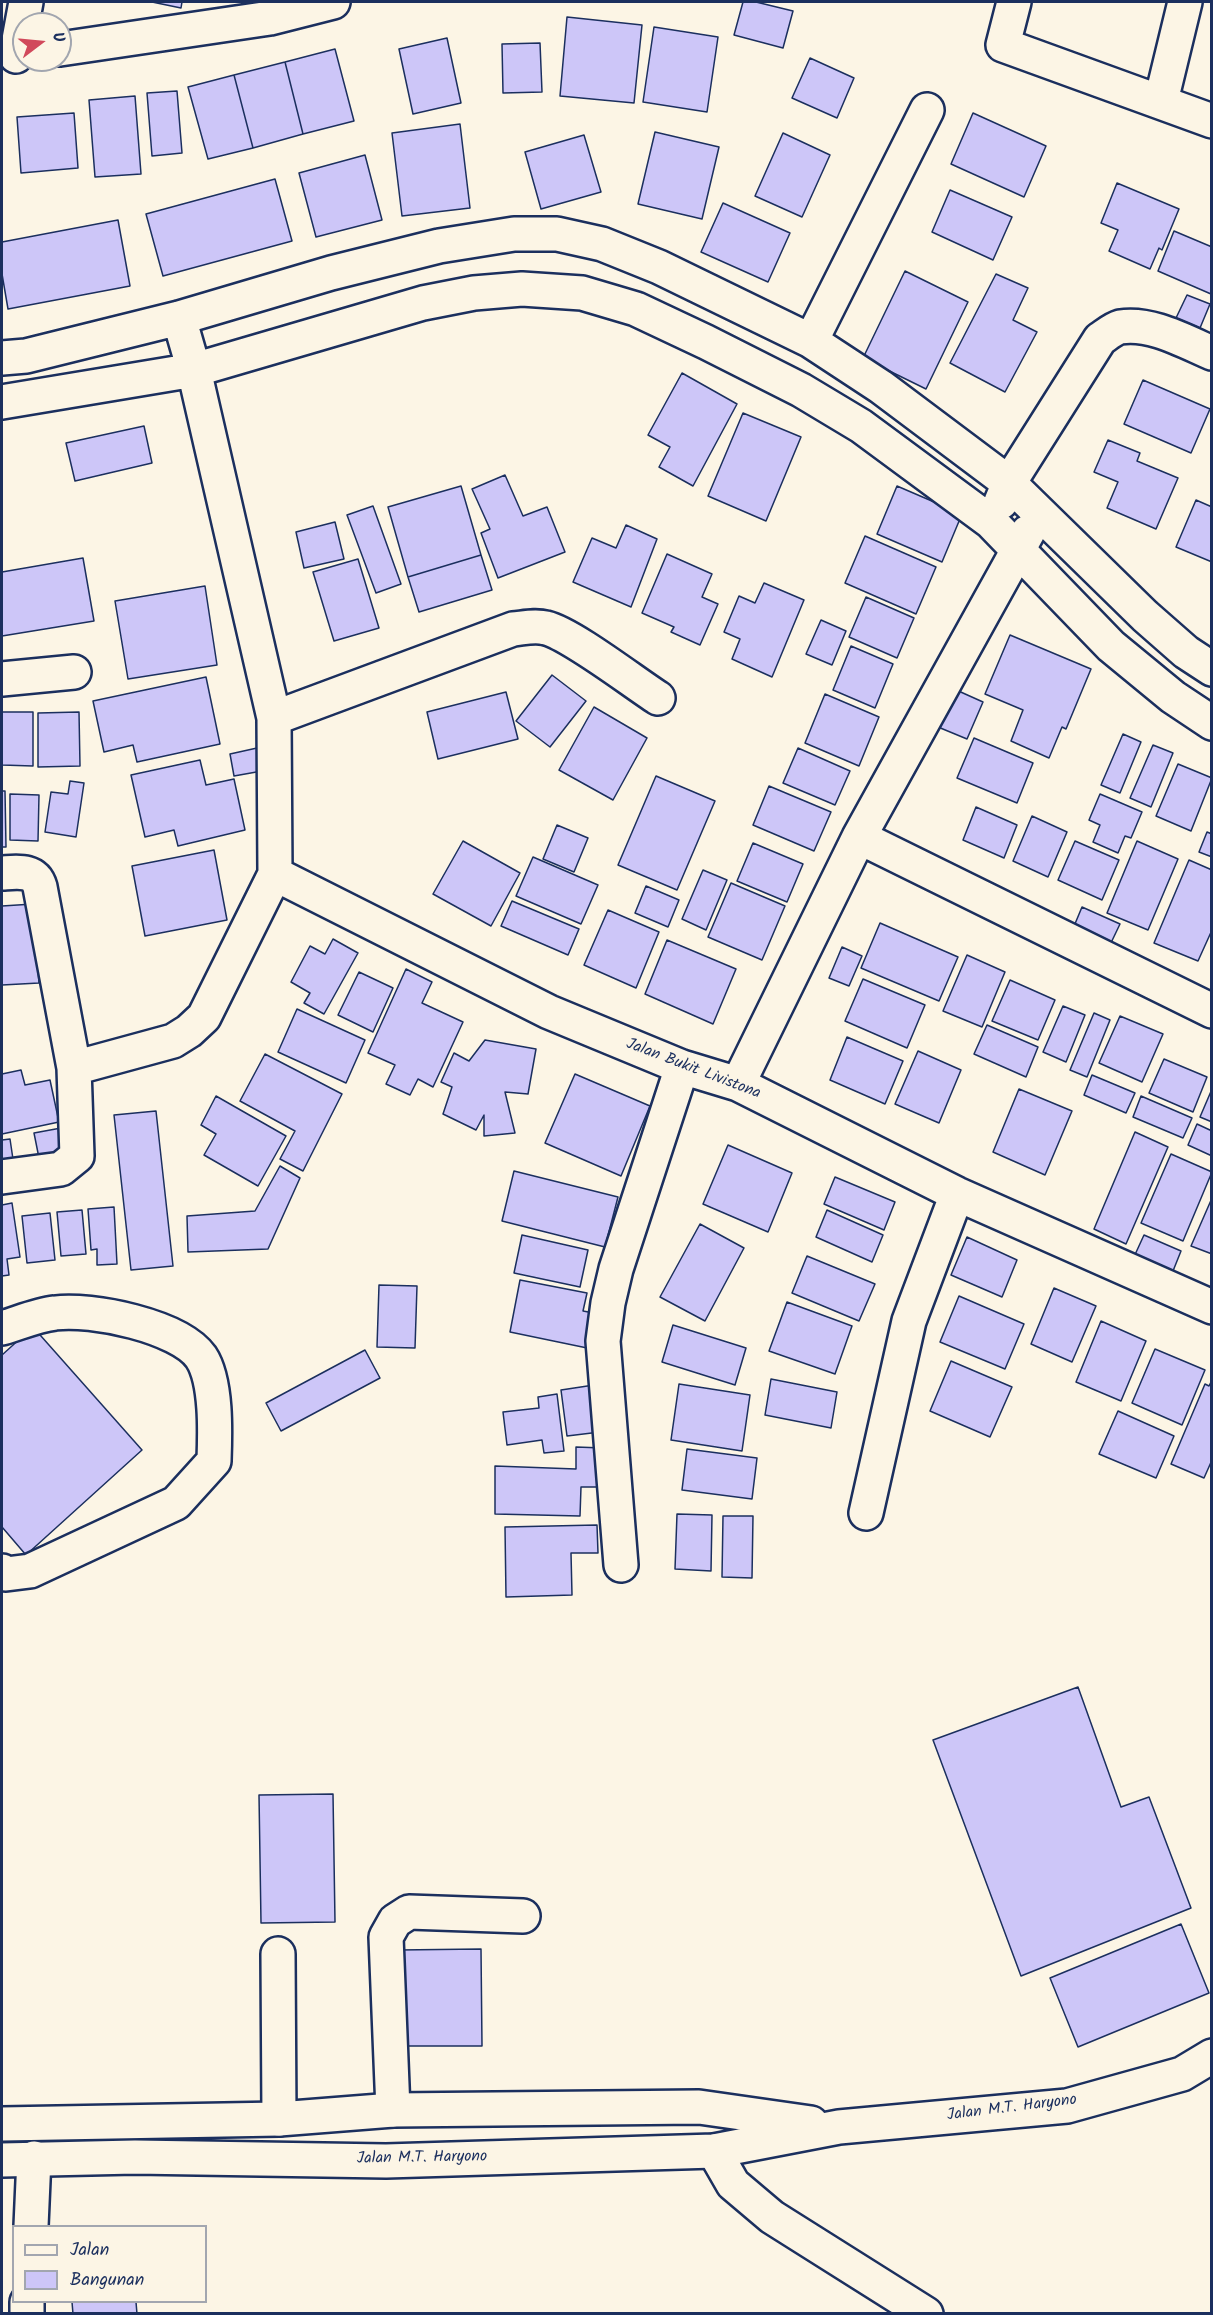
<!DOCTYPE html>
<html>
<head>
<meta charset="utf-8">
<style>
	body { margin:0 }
	#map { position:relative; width:1213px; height:2315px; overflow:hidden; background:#fcf5e5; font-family:Kalam,sans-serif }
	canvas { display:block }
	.frame { position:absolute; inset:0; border:3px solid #1b2f5e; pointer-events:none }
	.legend { position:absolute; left:12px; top:2225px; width:195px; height:78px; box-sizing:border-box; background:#fcf5e5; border:2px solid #a2a6af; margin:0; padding:8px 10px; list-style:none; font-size:18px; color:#1b2f5e }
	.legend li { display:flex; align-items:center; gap:12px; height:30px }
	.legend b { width:30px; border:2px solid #a2a6af }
	.north { position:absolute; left:12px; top:12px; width:60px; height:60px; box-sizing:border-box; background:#fcf5e5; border:2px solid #a2a6af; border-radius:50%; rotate:74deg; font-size:16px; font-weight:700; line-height:24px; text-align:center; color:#1b2f5e }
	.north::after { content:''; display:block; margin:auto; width:21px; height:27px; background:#d1495b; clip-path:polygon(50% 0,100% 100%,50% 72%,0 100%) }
</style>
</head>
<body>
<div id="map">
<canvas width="1213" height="2315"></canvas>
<div class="frame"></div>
<ul class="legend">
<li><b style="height:8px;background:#fcf5e5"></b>Jalan</li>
<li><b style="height:16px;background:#cdc6f8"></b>Bangunan</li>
</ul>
<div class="north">U</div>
</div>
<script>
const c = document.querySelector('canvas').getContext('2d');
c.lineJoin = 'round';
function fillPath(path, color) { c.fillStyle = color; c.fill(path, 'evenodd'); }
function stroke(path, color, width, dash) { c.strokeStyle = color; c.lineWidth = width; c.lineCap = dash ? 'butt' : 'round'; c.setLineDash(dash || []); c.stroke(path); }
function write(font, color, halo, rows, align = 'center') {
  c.font = font + ' Kalam,sans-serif'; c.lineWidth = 4.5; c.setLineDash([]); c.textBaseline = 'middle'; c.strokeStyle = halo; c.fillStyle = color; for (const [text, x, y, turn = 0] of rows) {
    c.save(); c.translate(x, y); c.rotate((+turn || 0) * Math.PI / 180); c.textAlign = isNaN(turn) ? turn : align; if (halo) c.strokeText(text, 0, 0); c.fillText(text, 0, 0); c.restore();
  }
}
const building = new Path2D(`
	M152,2H182L181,8Z
	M743,2H756L793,11L783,48L734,35Z
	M567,17L642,25L634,103L560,96Z
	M654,27L718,37L707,112L643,102Z
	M447,38L461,103L413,114L399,49Z
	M540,43L542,92L503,93L502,44Z
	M335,49L354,121L303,134L285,62Z
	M810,58L854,78L837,118L792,98Z
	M285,62L303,134L253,148L234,75Z
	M234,75L253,148L208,159L188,87Z
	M177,91L182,153L152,156L147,93Z
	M135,96L141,174L95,177L89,100Z
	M74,113L78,168L21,173L17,117Z
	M973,113L1046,146L1024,197L951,164Z
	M460,124L470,208L402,216L392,133Z
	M655,132L719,147L702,219L638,204Z
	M783,133L830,155L802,217L755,196Z
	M584,135L601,192L541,209L525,152Z
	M365,155L382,220L316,237L299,173Z
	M275,179L292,241L163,276L146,214Z
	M1117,183L1179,209L1162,250L1159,248L1150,269L1109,251L1118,230L1101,223Z
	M950,190L1012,217L993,260L932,232Z
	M723,203L790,233L768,282L701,252Z
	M118,220L130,286L8,309L2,274V242Z
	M1174,231L1212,247L1211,294L1158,271Z
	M905,271L968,302L926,389L863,358Z
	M996,274L1028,288L1013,320L1037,332L1005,392L950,363Z
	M1187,295L1210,304L1200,328L1176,318Z
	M682,373L737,404L693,486L659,467L670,447L648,435Z
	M1143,380L1210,409L1191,453L1124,424Z
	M743,413L801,437L766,521L708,496Z
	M144,426L152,463L75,481L66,443Z
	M1108,440L1140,453L1137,461L1178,478L1156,529L1107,508L1118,482L1094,472Z
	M505,475L523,516L547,507L565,552L498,578L481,533L490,529L472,489Z
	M461,486L481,555L408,577L388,507Z
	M897,486L962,514L942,562L877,534Z
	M1196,500L1212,507V562L1176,547Z
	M373,506L401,584L376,593L347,515Z
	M335,522L344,559L304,568L296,532Z
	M626,525L657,539L631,607L573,582L592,538L616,548Z
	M865,536L936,567L916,614L845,583Z
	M667,554L712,574L702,597L718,604L700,645L671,632L674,627L642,613Z
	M481,555L492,590L419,612L408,577Z
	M83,558L94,621L2,636V572Z
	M358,559L379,628L334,641L313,572Z
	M764,583L804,600L772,677L732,659L740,639L724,632L739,596L755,603Z
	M205,586L217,665L128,679L115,601Z
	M866,597L914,618L897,658L849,637Z
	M821,620L846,631L832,665L806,654Z
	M1010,635L1091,669L1066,729L1062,727L1049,758L1011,741L1023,710L985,694Z
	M851,646L893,664L875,708L833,690Z
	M552,675L586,701L550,747L516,721Z
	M206,677L220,744L137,762L133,745L104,752L93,701Z
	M954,689L983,702L967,739L938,727Z
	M506,692L518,739L438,759L427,712Z
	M825,694L879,717L859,766L805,743Z
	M594,707L647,738L613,800L559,770Z
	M2,712H33V766L2,765Z
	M79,712L80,766L38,767V713Z
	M1123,734L1141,742L1120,793L1101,785Z
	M974,738L1033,763L1017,803L957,778Z
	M1153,745L1173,753L1151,807L1130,798Z
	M257,748L262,771L234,776L230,754Z
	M798,748L850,771L835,805L783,783Z
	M200,760L206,785L234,779L245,830L178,846L174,830L145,837L131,775Z
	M1178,764L1212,778L1191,831L1156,816Z
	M656,776L715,801L677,890L618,865Z
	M70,781L84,783L76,837L45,832L51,792L68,794Z
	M769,786L831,812L814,851L753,825Z
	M2,791H5L6,847H2Z
	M10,794L39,795L38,841L10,840Z
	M1100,794L1142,812L1131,838L1125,836L1118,853L1093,842L1100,825L1089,820Z
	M976,807L1017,825L1004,858L963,840Z
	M1032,816L1067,832L1048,877L1013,861Z
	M557,825L588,838L574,872L543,859Z
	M1207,832L1212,834V857L1199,852Z
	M463,841L520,873L491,926L433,894Z
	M1075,841L1119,860L1102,900L1058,880Z
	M1137,841L1178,859L1148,930L1107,913Z
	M753,843L803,864L787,902L737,881Z
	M214,850L227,920L145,936L132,866Z
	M533,857L598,885L581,924L516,896Z
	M1189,860L1212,870V930L1198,961L1154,943Z
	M703,870L727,880L706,930L682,919Z
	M731,883L785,906L762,960L708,937Z
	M646,886L679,900L668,927L635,913Z
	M512,901L579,929L568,955L501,926Z
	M33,904L39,983L2,985V906Z
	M1082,907L1120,924L1109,947L1072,931Z
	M608,910L659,932L636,988L584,965Z
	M880,923L958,957L939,1001L861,968Z
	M333,939L358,953L324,1014L304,1003L310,993L291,982L310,946L325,954Z
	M667,940L736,969L713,1024L645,994Z
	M842,947L862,956L849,986L829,978Z
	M967,955L1005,972L982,1027L943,1011Z
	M406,969L432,982L422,1003L463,1022L433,1087L418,1079L410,1095L386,1084L395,1065L368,1053Z
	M359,972L393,988L373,1032L338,1015Z
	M863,979L925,1005L907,1048L845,1021Z
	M1010,980L1055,1000L1038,1040L992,1021Z
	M1063,1006L1085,1015L1066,1062L1043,1052Z
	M297,1009L365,1040L346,1083L278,1052Z
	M1094,1013L1110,1020L1087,1077L1070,1070Z
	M1120,1016L1163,1034L1142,1082L1099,1063Z
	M987,1025L1038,1047L1026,1077L974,1054Z
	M847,1037L903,1061L885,1104L830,1080Z
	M485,1040L536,1049L528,1094L505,1092L515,1133L484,1136V1115L476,1130L443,1114L452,1087L441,1082L454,1053L469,1061Z
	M918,1051L961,1070L939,1123L895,1104Z
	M265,1054L342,1094L303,1171L280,1159L295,1131L240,1101Z
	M1164,1059L1207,1077L1193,1112L1149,1093Z
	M21,1070L25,1085L50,1080L59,1122L2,1134V1074Z
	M575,1074L650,1106L621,1176L545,1143Z
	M1092,1075L1135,1093L1126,1113L1084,1095Z
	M1019,1089L1072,1111L1045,1175L993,1152Z
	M1212,1089V1122L1200,1117Z
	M216,1096L286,1136L258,1186L204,1155L216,1134L201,1125Z
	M1141,1096L1192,1118L1183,1138L1133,1117Z
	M156,1111L173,1266L131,1270L114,1115Z
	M1197,1124L1212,1131V1156L1188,1145Z
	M61,1128L67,1158L40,1163L34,1133Z
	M1135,1132L1168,1147L1126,1244L1094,1229Z
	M10,1139L14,1166L2,1168V1140Z
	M728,1145L792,1173L768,1232L703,1204Z
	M1171,1154L1212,1172L1183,1241L1141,1223Z
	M280,1166L300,1178L268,1249L188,1252L187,1216L255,1211Z
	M514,1171L618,1197L605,1247L502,1221Z
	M835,1177L895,1202L884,1230L824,1204Z
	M1212,1198V1254L1191,1246Z
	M12,1203L20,1257L7,1259L9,1275L2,1276V1205Z
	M114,1207L117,1264L97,1265V1249L91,1250L88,1209Z
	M82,1210L86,1254L61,1256L57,1212Z
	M827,1210L883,1235L872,1262L816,1237Z
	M50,1213L55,1260L27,1263L22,1216Z
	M700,1224L744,1248L705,1321L660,1297Z
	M522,1235L588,1250L580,1287L514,1273Z
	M1144,1235L1181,1251L1171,1276L1133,1259Z
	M967,1237L1017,1260L1002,1297L951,1275Z
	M807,1256L875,1284L859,1321L792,1293Z
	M520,1280L587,1293L583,1311L599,1314L592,1349L510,1332Z
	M379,1285L417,1286L415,1348L377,1347Z
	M1054,1288L1096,1306L1072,1362L1031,1344Z
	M959,1296L1024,1324L1005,1369L940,1342Z
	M787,1302L852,1326L835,1374L769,1351Z
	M1101,1321L1146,1341L1121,1401L1076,1382Z
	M673,1325L746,1348L735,1385L662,1362Z
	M33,1327L142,1450L26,1555L2,1527V1355Z
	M1155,1349L1205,1370L1182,1425L1132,1403Z
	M365,1350L380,1378L281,1431L266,1403Z
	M951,1361L1012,1387L990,1437L930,1411Z
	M771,1379L837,1392L831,1428L765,1415Z
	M1212,1380V1460L1204,1478L1171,1464L1205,1384L1209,1386Z
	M679,1384L750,1395L742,1451L671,1440Z
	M594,1385L600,1432L567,1436L561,1390Z
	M557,1394L564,1451L544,1453L542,1440L507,1445L503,1412L539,1408L538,1397Z
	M1118,1411L1174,1436L1156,1478L1099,1454Z
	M576,1447L603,1448L602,1487H581L580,1516L495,1514V1466L576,1469Z
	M687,1449L757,1458L752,1499L682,1490Z
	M677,1514L712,1515L711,1571L675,1569Z
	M723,1516H753L752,1578L722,1577Z
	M597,1525L598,1553H571L572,1595L506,1597L505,1527Z
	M1078,1687L1121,1807L1149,1797L1191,1908L1021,1976L933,1740Z
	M333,1794L335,1922L261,1923L259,1795Z
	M1181,1924L1209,1993L1078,2047L1050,1978Z
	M481,1949L482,2046H398V1950Z
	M72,2302H136L137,2314H73Z`);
const minor = new Path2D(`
	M1014,2L1003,45L1212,121
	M60,49L270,18L333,2
	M16,56L26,2
	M1161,101L1185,2
	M811,341L927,110
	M2,358L26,356L179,318L331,273L439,246L514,234H557L602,244L659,267L811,341L881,387L1009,483L1145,616L1186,652L1212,669
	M2,402L194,370L423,303L474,293L522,289L582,293L636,309L706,342L801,390L861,426L991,522L1111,646L1173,697L1212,723
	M1001,502L1009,483L1100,339C1106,335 1113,329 1120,327C1151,322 1184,341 1212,353
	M2,679L74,672
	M274,718L513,629C524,628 535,625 546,628C571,634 633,682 658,698
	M859,837L1212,1011
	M2,873C18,872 35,869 40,887L74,1068L77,1156L61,1169L2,1177
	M275,874L549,1012L682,1067L738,1084L957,1194L1212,1307
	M74,1068L173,1041L189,1031L204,1017L275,874L274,718L194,370L179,318
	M738,1084L859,837L1028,532
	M2,1328C19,1323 37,1315 55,1313C91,1308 179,1326 201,1357C217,1381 215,1434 214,1461L176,1503L30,1571L6,1574L2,1571
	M866,1513L909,1321L957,1194
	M621,1565L603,1341L608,1303L616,1269L682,1067
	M278,1954L279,2119
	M393,2110L386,1937L395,1921L409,1912L523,1916
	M714,2151L733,2184L772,2217L926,2314
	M31,2226L34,2158
	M27,2314V2302`);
const major = new Path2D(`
	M2,2124L279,2119L393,2110L699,2107L811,2123
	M2,2160L135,2157L386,2161L714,2151L839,2127L1067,2106L1182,2074L1212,2056`);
const streetNames = [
	["Jalan Bukit Livistona",693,1070,21],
	["Jalan M.T. Haryono",1012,2109,-7],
	["Jalan M.T. Haryono",422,2159,-1]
];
fillPath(building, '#cdc6f8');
stroke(building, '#1b2f5e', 1.5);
stroke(minor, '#1b2f5e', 38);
stroke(major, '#1b2f5e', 38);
stroke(minor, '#fcf5e5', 33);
stroke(major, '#fcf5e5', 33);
write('16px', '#1b2f5e', '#fcf5e5', streetNames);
</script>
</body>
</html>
